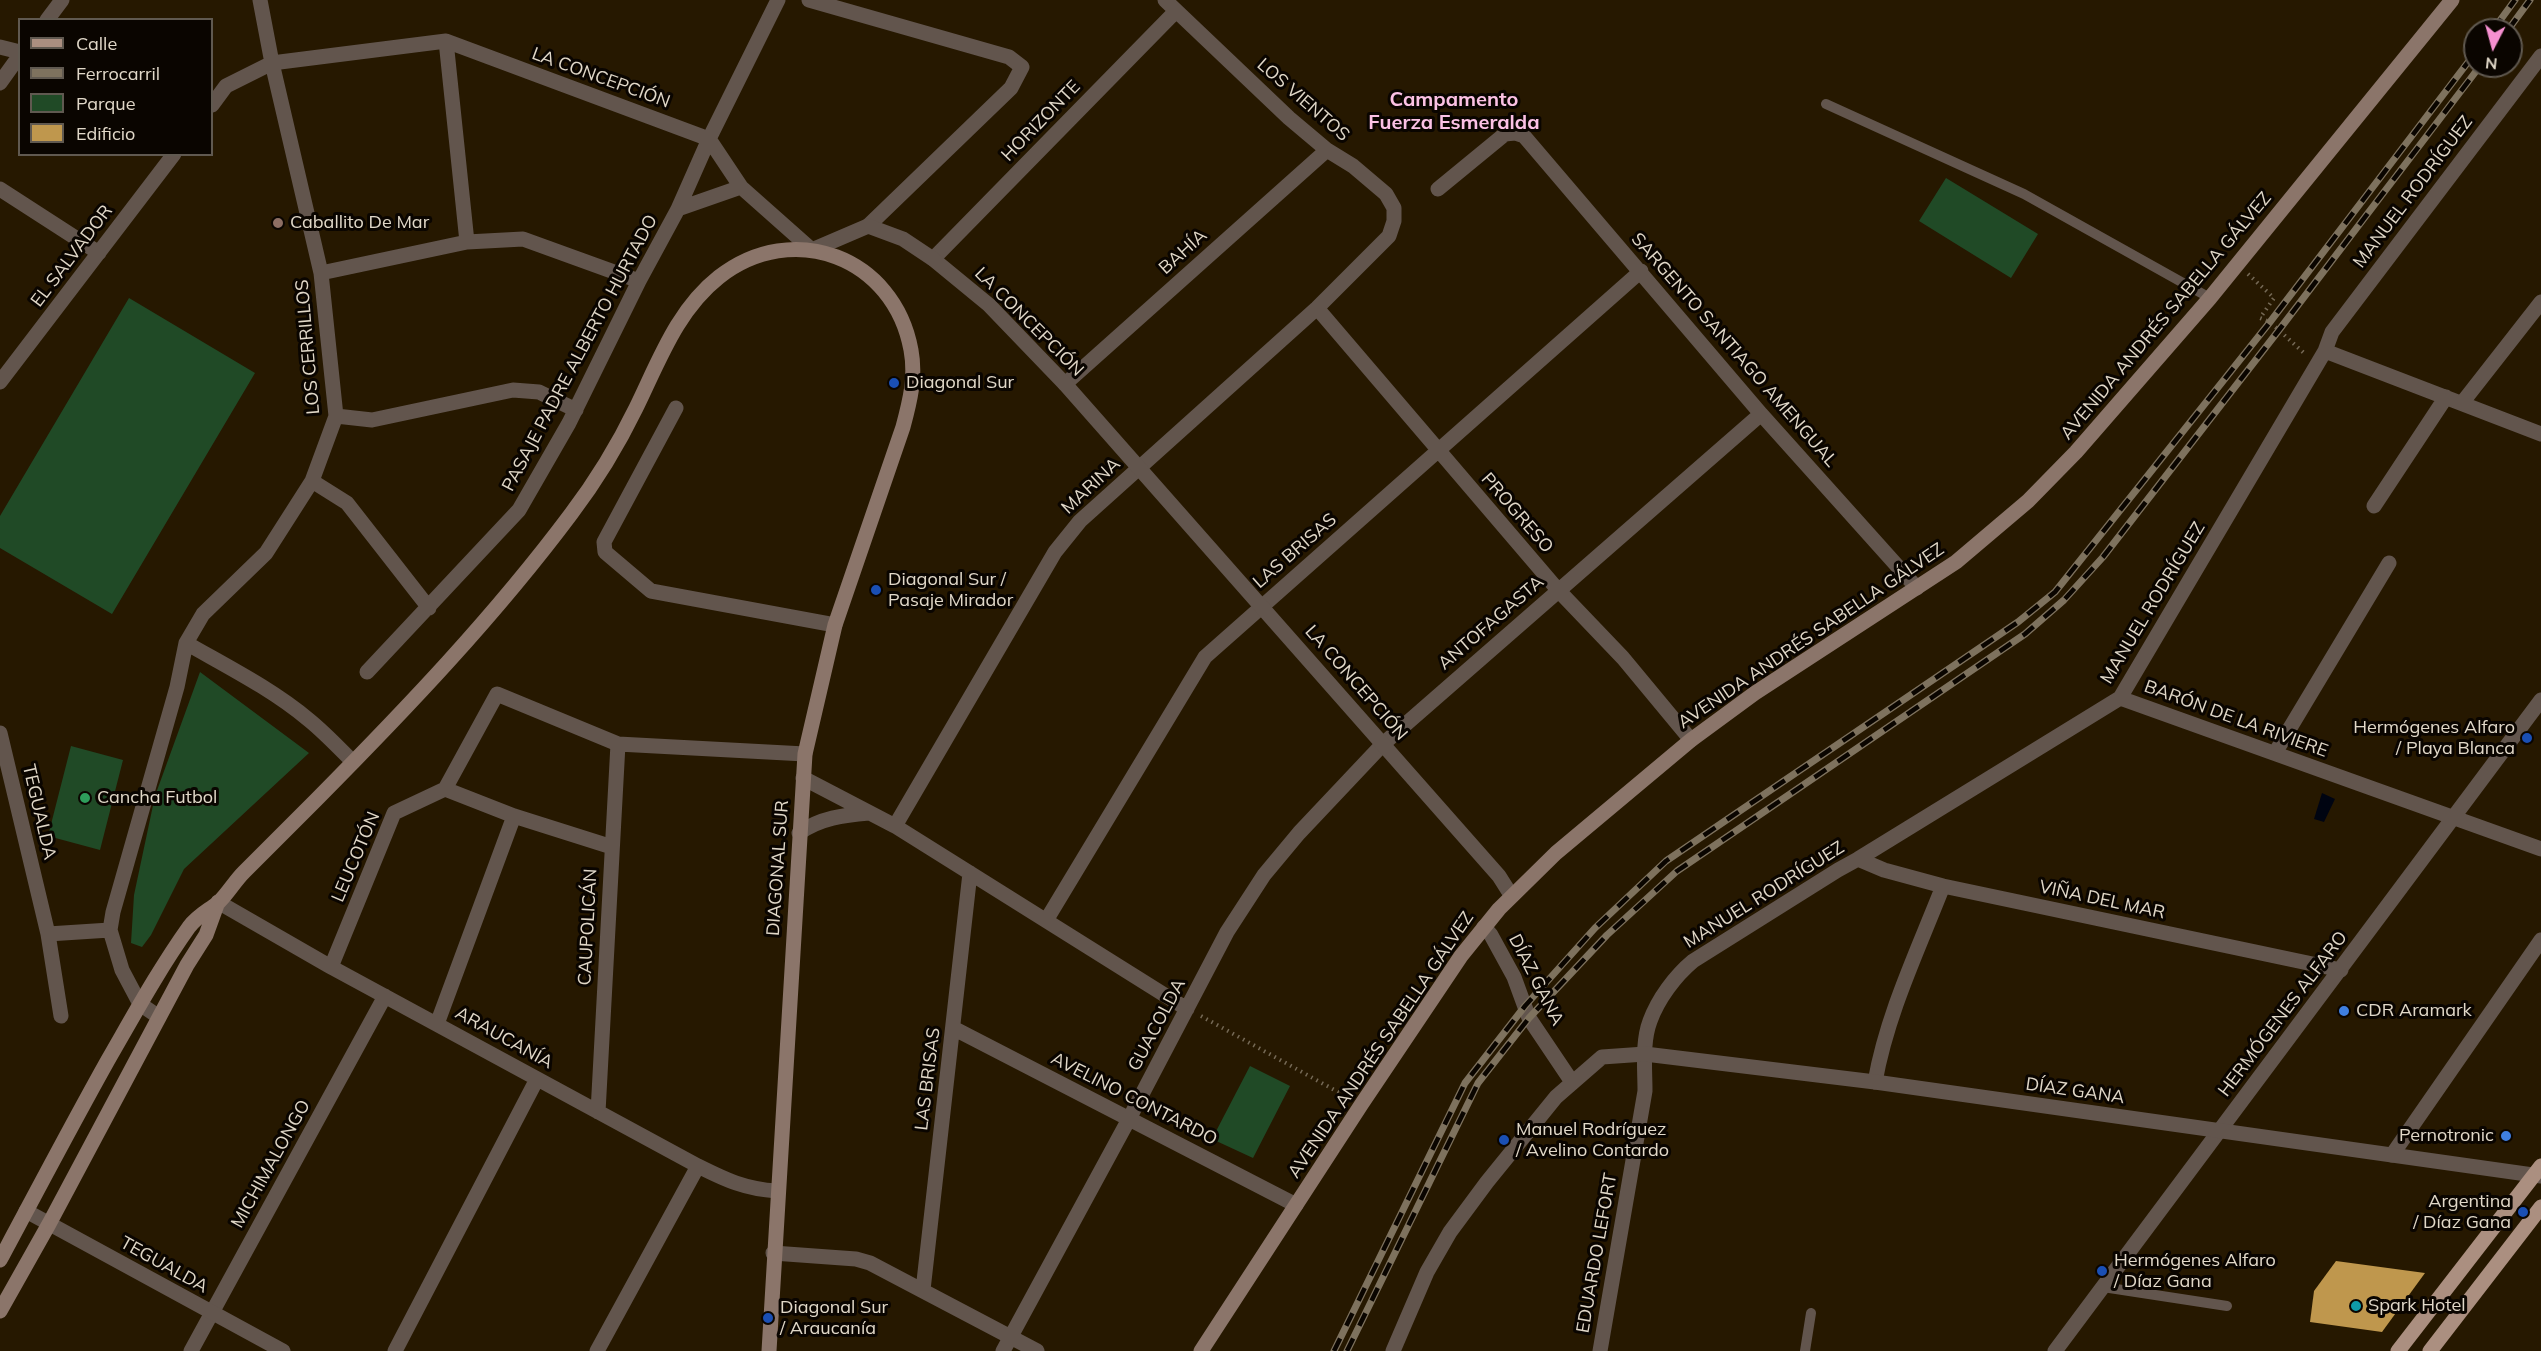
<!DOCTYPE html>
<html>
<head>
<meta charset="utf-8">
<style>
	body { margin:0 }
	#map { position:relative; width:2541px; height:1351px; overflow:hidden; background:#261800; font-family:Mulish,sans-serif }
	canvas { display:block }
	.legend { position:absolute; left:18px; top:18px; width:195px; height:138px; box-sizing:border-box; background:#0a0500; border:2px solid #605950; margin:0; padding:8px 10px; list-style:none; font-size:18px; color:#e1d8c8 }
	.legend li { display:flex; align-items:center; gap:12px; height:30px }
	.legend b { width:30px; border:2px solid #605950 }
	.north { position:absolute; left:2463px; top:18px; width:60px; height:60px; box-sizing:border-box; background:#0a0500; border:2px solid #605950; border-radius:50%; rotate:186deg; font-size:16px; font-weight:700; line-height:24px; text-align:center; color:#e1d8c8 }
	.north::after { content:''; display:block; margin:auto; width:21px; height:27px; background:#f690d0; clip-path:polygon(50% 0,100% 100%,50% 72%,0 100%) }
</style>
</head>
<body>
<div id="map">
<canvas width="2541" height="1351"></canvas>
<ul class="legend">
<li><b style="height:8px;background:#ab8f80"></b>Calle</li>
<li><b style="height:8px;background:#7e725e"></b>Ferrocarril</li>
<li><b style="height:16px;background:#204a26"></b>Parque</li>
<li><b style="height:16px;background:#bf974d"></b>Edificio</li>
</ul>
<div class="north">N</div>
</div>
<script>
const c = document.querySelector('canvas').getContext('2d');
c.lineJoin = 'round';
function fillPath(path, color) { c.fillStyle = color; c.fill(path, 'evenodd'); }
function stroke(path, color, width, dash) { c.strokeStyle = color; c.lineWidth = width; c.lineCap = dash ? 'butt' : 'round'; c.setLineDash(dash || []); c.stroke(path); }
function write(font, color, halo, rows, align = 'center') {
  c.font = font + ' Mulish,sans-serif'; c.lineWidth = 6; c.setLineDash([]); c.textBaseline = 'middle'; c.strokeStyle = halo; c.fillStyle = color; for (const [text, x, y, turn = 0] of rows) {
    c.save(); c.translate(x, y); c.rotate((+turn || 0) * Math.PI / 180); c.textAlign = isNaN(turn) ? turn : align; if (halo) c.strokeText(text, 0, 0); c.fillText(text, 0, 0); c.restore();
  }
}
const green = new Path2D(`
	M1946,178L2038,234L2011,278L1919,221Z
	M129,298L255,373L112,614L0,548V516Z
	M200,672L309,753L184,869L151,935L142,947L131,943L134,895L155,796Z
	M71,746L123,760L100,850L48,836Z
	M1250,1066L1290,1086L1253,1158L1212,1139Z`);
const water = new Path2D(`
	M2322,793L2335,799L2324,822L2314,819Z`);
const building = new Path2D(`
	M2336,1261L2425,1273L2382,1332L2310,1322L2314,1291Z`);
const path = new Path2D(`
	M2248,274L2274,298L2260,318L2270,322L2305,354
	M1201,1016L1347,1097`);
const service = new Path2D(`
	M1826,104L2024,194L2210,298
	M2103,1287L2227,1306
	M1805,1351L1811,1313`);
const minor = new Path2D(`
	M809,0L1009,57L1022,67L1011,88L868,226
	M47,20L62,0
	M446,41L467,242
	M0,47L20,52
	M0,83L20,55
	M212,105L226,86L272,63L446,41L709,139L741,187L812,250
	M0,189L99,253
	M1438,189L1505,134L1515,133L1524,136L1761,414L1917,588
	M678,209L741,187
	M933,259L1176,11
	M321,273L467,242L523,239L639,281
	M1317,308L1558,590L1623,658L1691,740
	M2325,351L2541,434
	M0,382L174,154
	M1065,384L1327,150
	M2462,403L2541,302
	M676,408L604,542L605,552L651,591L835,625
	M336,416L372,420L513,390L539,392L576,410
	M312,481L347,503L429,608
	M2374,506L2446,397
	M186,643C228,667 272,689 309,720C325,733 339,748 353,762
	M367,672L519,510L569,423L639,281L678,209L709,139L778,0
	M2120,698L2541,849
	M0,733L48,934L61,1016
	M2275,753L2389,563
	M803,778L895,826L1187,1009
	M445,789L514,816L612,847
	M895,826L1055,552L1080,521L1317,308L1389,236L1394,221V208L1386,194L1353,166L1327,150L1289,118L1165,0
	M799,833C820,818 844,815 869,813
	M1858,859L1884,870L1943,886L2341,970
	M218,902L331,967L698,1166C726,1180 745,1189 777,1191
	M1047,919L1205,657L1641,271
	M48,934L110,930
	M331,967L394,813L445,789L497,694L618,744L805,754
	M159,1017L140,1004L122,970L110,930L113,912L177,687L186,643L203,614L266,553L312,481L336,416L321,273L272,63L260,0
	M437,1024L514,816
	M953,1028L1296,1205
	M1875,1082C1887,1014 1918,950 1943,886
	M598,1112L618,744
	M2392,1155L2541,940
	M773,1253L856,1259L870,1263L1037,1351
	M923,1290L970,873
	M191,1351L385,996
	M395,1351L537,1079
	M597,1351L698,1166
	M1003,1351L1129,1119L1227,932L1264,875L1299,833L1383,744L1761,414
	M1600,1351L1645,1091C1645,1069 1642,1042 1650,1021C1658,999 1675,976 1693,961L1838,870L1858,859L2120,698L2325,351L2332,332L2541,56
	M2055,1351L2541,700`);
const tertiary = new Path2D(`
	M812,250L868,226L903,239L933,259L989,305L1065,384L1499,876L1511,895
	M1484,927L1491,935L1514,977L1529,1018L1572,1082
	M26,1211L283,1351
	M1393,1351L1427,1272L1450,1232L1487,1182L1556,1097L1602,1057L1645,1054L1875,1082L2541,1176`);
const secondary = new Path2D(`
	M0,1260C36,1193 71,1126 108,1060C134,1015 159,969 189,927C198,915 208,911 219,902C228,893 235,881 244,872C268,848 292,824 316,800C406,709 494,617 571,514C596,481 618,445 636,408C659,361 677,310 719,277C793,219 894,257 911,350C916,377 910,401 903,427L835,625L805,754L769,1351
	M0,1311L49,1224L187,965L206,935L218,902
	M1201,1351L1361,1105L1461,956L1499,909L1556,853L1691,740L1755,693L1956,562L2028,501L2076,452L2210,298L2452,0`);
const primary = new Path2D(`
	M2398,1351L2541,1166
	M2430,1351L2541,1207`);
const rail = new Path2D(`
	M2493,30L2515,0
	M2508,30L2530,0
	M1334,1351L1465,1083L1525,1006L1595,928L1666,861L2018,622L2055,592L2270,322L2475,53
	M1347,1351L1478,1083L1529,1018L1607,935L1677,871L2025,634L2064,600L2103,557L2279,330L2480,66`);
const markers = [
	[278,223,6,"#8d6e63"],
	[894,383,6,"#1a4fb4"],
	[876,590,6,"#1a4fb4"],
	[2527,738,6,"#1a4fb4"],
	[85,798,6,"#2e9e5b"],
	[2344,1011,6,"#3f7fe0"],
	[2506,1136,6,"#3f7fe0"],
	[1504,1140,6,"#1a4fb4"],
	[2523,1212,6,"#1a4fb4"],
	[2102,1271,6,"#1a4fb4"],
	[2356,1306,6,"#0f9aa8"],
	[768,1318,6,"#1a4fb4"]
];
const streetNames = [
	["LA CONCEPCIÓN",601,78,20],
	["LOS VIENTOS",1303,100,41],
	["HORIZONTE",1041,121,-46],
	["MANUEL RODRÍGUEZ",2413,192,-53],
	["BAHÍA",1183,252,-42],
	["EL SALVADOR",72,256,-53],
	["AVENIDA ANDRÉS SABELLA GÁLVEZ",2166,316,-50],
	["LA CONCEPCIÓN",1029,322,45],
	["LOS CERRILLOS",308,347,-95],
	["SARGENTO SANTIAGO AMENGUAL",1734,350,49],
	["PASAJE PADRE ALBERTO HURTADO",580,353,-62],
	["MARINA",1091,486,-43],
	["PROGRESO",1517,513,49],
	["LAS BRISAS",1295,551,-41],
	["MANUEL RODRÍGUEZ",2153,603,-59],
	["ANTOFAGASTA",1491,623,-41],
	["AVENIDA ANDRÉS SABELLA GÁLVEZ",1811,636,-34],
	["LA CONCEPCIÓN",1356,683,49],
	["BARÓN DE LA RIVIERE",2236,719,20],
	["TEGUALDA",39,812,77],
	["LEUCOTÓN",356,857,-67],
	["DIAGONAL SUR",778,868,-86],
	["MANUEL RODRÍGUEZ",1764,895,-32],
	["VIÑA DEL MAR",2102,900,12],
	["CAUPOLICÁN",588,927,-87],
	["DÍAZ GANA",1536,980,63],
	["HERMÓGENES ALFARO",2283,1014,-53],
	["GUACOLDA",1157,1025,-62],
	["ARAUCANÍA",504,1038,29],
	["AVENIDA ANDRÉS SABELLA GÁLVEZ",1381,1045,-56],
	["LAS BRISAS",928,1079,-83],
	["DÍAZ GANA",2075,1091,8],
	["AVELINO CONTARDO",1134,1099,27],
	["MICHIMALONGO",271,1164,-61],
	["EDUARDO LEFORT",1597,1253,-80],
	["TEGUALDA",164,1265,29]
];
const poiNames = [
	["Caballito De Mar",290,223],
	["Diagonal Sur",906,383],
	["Diagonal Sur /",888,580],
	["Pasaje Mirador",888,601],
	["Hermógenes Alfaro",2515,728,"right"],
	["/ Playa Blanca",2515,749,"right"],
	["Cancha Futbol",97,798],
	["CDR Aramark",2356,1011],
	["Manuel Rodríguez",1516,1130],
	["/ Avelino Contardo",1516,1151],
	["Pernotronic",2494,1136,"right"],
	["Argentina",2511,1202,"right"],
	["/ Díaz Gana",2511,1223,"right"],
	["Hermógenes Alfaro",2114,1261],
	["/ Díaz Gana",2114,1282],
	["Spark Hotel",2368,1306],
	["Diagonal Sur",780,1308],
	["/ Araucanía",780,1329]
];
const neighbourhoodNames = [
	["Campamento",1454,100],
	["Fuerza Esmeralda",1454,123]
];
fillPath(green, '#204a26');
fillPath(water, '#000411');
fillPath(building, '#bf974d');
stroke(path, '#756955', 4, [1.5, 4.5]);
stroke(service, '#62554d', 10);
stroke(minor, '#62554d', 15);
stroke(tertiary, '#62554d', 15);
stroke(secondary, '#8b756a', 15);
stroke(primary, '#ab8f80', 15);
stroke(rail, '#7e725e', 7);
stroke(rail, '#0a0500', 4.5, [14]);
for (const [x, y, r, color] of markers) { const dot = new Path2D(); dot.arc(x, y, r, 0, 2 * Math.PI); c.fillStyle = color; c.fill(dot); stroke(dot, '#0a0500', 2); }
write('18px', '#e1d8c8', '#0a0500', streetNames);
write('18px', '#e1d8c8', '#0a0500', poiNames, 'left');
write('bold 20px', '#fbc1e4', '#0a0500', neighbourhoodNames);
</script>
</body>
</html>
